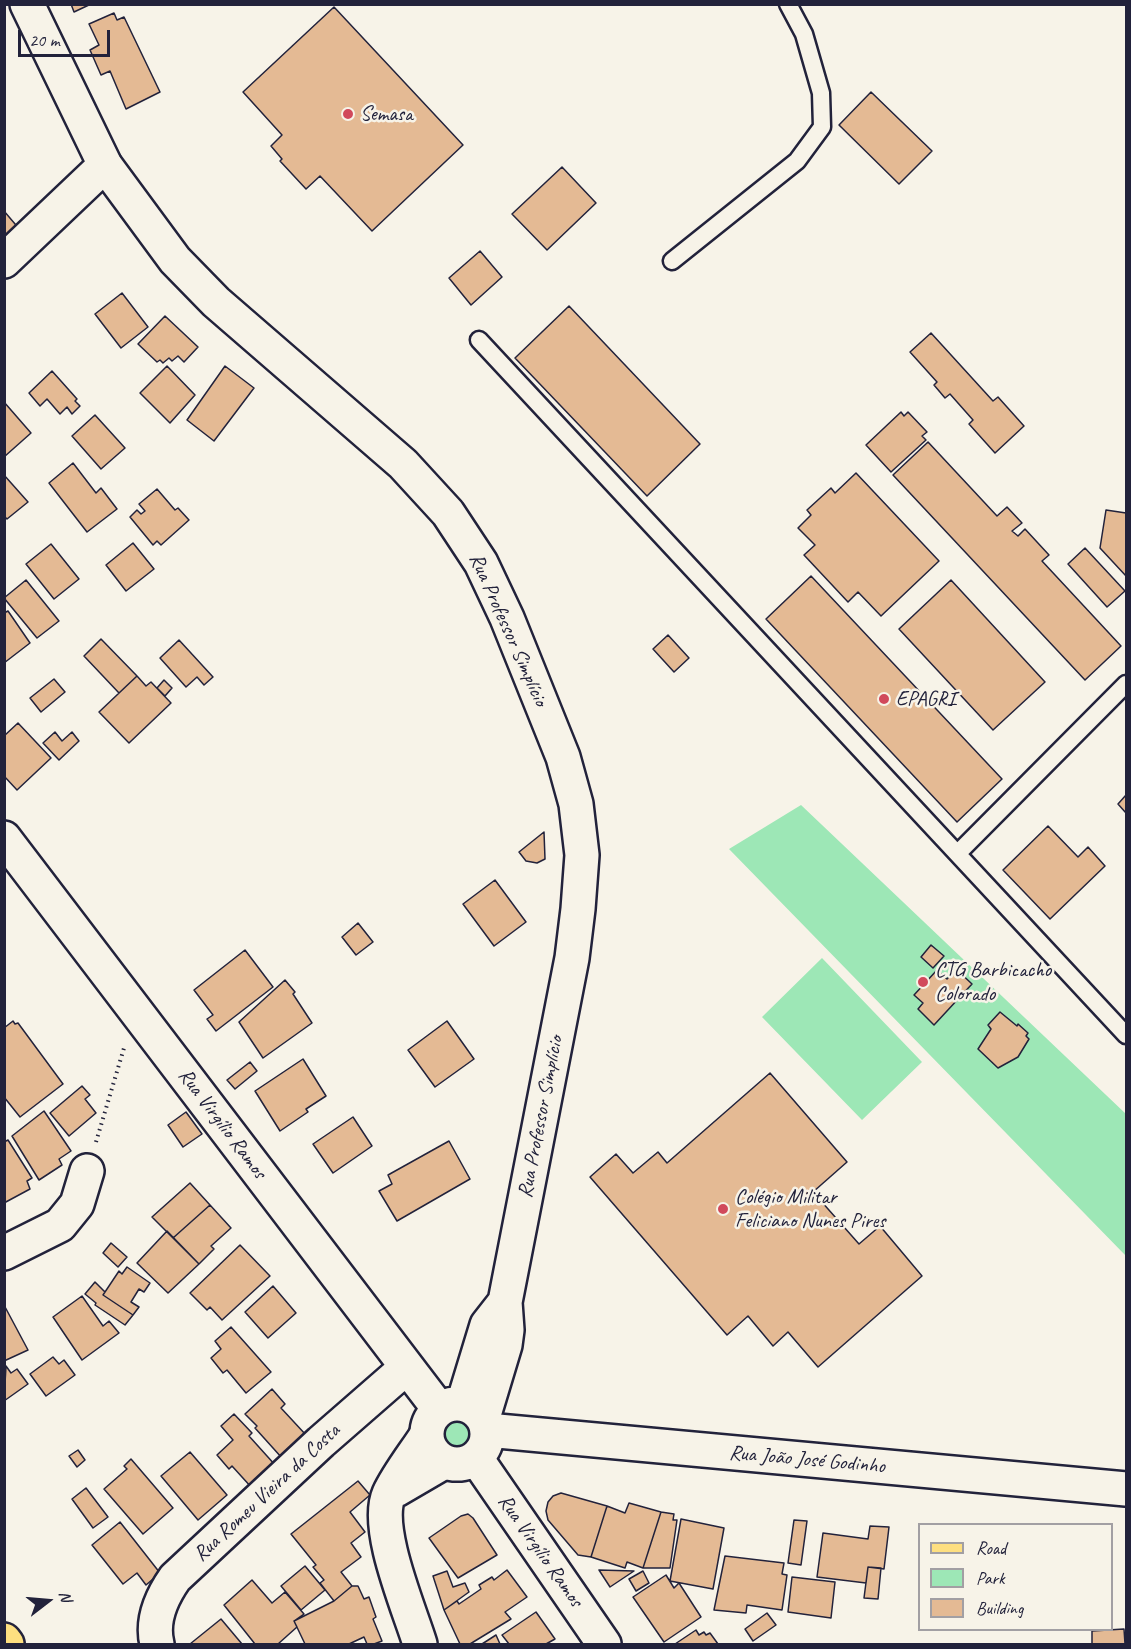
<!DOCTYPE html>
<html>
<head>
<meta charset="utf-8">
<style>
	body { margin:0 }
	#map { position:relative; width:1131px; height:1649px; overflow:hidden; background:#f7f3e8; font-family:Caveat,sans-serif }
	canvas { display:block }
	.frame { position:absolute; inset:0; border:6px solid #22223b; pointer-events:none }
	.legend { position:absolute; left:918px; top:1523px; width:195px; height:108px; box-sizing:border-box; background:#f7f3e8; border:2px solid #a29fa3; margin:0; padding:8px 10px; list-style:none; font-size:18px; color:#22223b }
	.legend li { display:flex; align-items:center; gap:12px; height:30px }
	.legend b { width:30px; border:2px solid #a29fa3 }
	.north { position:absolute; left:18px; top:1571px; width:60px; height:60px; -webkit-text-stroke:4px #f7f3e8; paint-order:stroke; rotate:74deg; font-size:16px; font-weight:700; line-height:24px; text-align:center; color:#22223b }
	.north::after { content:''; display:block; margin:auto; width:21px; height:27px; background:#22223b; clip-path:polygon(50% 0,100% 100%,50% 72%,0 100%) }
	.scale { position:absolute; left:18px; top:30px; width:92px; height:27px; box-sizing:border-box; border:3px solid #22223b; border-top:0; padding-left:8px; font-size:18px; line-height:21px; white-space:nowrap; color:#22223b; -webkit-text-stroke:4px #f7f3e8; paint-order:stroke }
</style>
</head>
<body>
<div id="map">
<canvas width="1131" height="1649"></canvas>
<div class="frame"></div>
<ul class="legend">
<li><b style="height:8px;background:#fedf80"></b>Road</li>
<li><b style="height:16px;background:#9de7b6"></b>Park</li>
<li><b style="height:16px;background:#e4ba94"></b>Building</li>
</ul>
<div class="north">N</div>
<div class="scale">20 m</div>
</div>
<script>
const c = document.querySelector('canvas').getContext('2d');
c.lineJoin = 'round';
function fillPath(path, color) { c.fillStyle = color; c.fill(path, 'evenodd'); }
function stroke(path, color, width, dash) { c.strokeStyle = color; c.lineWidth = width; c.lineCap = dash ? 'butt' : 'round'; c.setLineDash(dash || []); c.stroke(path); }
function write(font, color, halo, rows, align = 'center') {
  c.font = font + ' Caveat,sans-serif'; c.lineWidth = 5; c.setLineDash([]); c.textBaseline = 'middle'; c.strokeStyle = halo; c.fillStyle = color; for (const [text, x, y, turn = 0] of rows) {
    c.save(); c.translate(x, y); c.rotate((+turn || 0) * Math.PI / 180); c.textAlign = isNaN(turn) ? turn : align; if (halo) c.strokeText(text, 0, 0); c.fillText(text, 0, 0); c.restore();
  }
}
const green = new Path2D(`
	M801,805L1126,1114V1256L729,849Z
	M822,958L922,1062L862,1120L762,1017Z
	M460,1411L478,1427L476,1443L464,1454H456L440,1447L436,1439L438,1422Z`);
const building = new Path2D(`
	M71,4H91L74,12Z
	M334,7L463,145L372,231L320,176L306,189L280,161L282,159L271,146L282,135L243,92Z
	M114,13L117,20L124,17L160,92L126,109L110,71L101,75L90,50L99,45L89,24Z
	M871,92L932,151L899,184L839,125Z
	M562,167L596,203L547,250L512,214Z
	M4,211L21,231L4,244Z
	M480,251L502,277L471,305L449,278Z
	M122,293L148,327L121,348L95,314Z
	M569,306L700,444L647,496L515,358Z
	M165,316L198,347L184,362L178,356L172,361L169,358L163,363L160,360L157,362L138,344Z
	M931,333L993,401L998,397L1024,426L995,453L969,424L973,420L950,394L945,398L934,385L937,382L910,352Z
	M167,366L195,395L170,423L140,393Z
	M225,366L254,388L214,441L187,420Z
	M52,371L77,399L75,401L80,406L72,414L67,407L60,414L47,399L40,406L29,393Z
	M4,402L31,433L4,457Z
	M901,412L904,416L908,412L927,432L922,436L926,440L891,472L866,445Z
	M95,415L125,448L101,469L72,436Z
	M928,442L997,516L1007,507L1022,523L1012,531L1018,536L1025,529L1049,555L1042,561L1121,646L1085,680L893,475Z
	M73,463L96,493L101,488L117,509L87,532L49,483Z
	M856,473L939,561L881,616L858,592L848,602L804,555L815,545L798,528L811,515L807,510L831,488L835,493Z
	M4,475L28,502L7,519L4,516Z
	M157,489L175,510L178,508L189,520L161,545L157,541L153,545L130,517L137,510L141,514L145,511L139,504Z
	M1106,510L1126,513V576L1100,548Z
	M133,543L154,569L126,591L106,565Z
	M51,544L79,579L54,599L26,564Z
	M1085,548L1125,591L1107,607L1068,564Z
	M811,576L1002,779L957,822L766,619Z
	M26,580L59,621L37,638L4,598Z
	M951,580L1045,682L993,730L899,629Z
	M8,611L30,643L4,663V613Z
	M668,635L689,658L674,672L653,649Z
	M101,639L137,676L119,693L84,656Z
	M179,640L213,677L204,685L197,677L186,687L160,658Z
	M137,676L146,686L151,682L171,703L129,743L99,712Z
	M54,679L65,692L41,712L30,698Z
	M164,680L172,688L165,696L157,688Z
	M18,723L51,758L17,790L4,776V736Z
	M55,732L62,741L72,732L79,741L59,760L43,743Z
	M1126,795V813L1118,804Z
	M1048,826L1078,857L1088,847L1105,866L1050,919L1003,870Z
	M544,832L545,859L537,863L526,861L519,852Z
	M495,880L526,922L494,946L463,904Z
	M358,923L373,942L356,955L342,937Z
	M931,945L944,956L933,968L921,957Z
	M245,950L273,987L216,1031L207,1019L213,1015L194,990Z
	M956,969L972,984L934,1025L918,1009L923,1003L914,995L937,970L947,979Z
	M285,980L295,992L293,994L312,1023L263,1058L239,1022Z
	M1000,1012L1017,1026L1018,1024L1028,1033L1026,1036L1029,1039L1018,1057L998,1068L978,1049L991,1029L988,1025Z
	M13,1021L15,1024L18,1023L63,1084L20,1117L4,1097V1028Z
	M447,1021L474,1059L435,1087L408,1050Z
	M303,1059L326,1096L306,1109L308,1112L280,1131L255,1091Z
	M250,1062L257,1071L235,1089L227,1080Z
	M770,1073L847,1162L813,1192L859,1244L880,1226L922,1276L818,1367L788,1332L773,1346L748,1316L727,1335L590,1177L616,1154L633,1173L658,1152L667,1163Z
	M82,1086L90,1095L85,1099L96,1113L69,1136L50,1113Z
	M44,1111L71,1151L59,1159L62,1165L39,1180L12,1136Z
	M186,1112L202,1134L183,1147L168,1125Z
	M353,1117L372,1146L333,1173L313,1144Z
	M8,1140L32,1178L27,1181L30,1189L4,1203V1142Z
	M449,1141L470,1179L397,1221L379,1191L392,1184L388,1175Z
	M190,1183L210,1205L173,1238L152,1217Z
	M210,1205L231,1228L211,1246L214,1249L199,1264L173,1238Z
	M167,1231L199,1264L168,1293L137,1263Z
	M111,1243L127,1257L118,1267L103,1253Z
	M240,1245L270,1276L222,1320L210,1307L207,1310L190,1293Z
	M127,1267L150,1283L144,1292L139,1289L131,1302L139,1307L133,1315L103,1295L119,1271L122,1274Z
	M95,1282L105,1292L103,1295L133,1315L125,1325L95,1305L96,1303L85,1294Z
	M273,1286L296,1313L268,1338L245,1312Z
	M82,1296L103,1326L109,1321L119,1333L82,1360L53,1317Z
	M4,1305L28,1350L4,1361Z
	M231,1327L271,1372L246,1393L227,1370L223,1373L211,1358L221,1349L215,1341Z
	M53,1357L59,1364L64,1360L75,1375L46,1396L30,1374Z
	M6,1366L11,1373L17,1369L28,1384L4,1401Z
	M272,1389L285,1404L281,1408L306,1435L282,1458L255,1428L257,1426L245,1414Z
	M234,1414L252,1433L249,1436L276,1466L252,1488L232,1466L229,1469L217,1455L233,1440L221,1426Z
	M78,1450L85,1460L77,1467L69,1456Z
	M190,1452L227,1495L198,1520L161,1476Z
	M131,1459L173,1508L143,1534L104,1489L127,1469L124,1466Z
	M358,1481L370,1495L350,1512L365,1532L351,1543L361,1557L341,1572L352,1586L334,1601L320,1583L324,1580L313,1567L316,1565L291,1534Z
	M86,1488L108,1517L93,1528L72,1499Z
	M561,1493L607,1506L591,1557L578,1555L548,1520L546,1511L548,1502L553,1496Z
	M629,1503L661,1512L643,1568L627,1562L625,1568L591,1557L607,1506L625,1513Z
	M661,1512L674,1514L673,1520H677L670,1568H643Z
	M468,1514L473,1518L497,1555L458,1578L429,1538L461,1516Z
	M681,1519L724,1528L713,1589L670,1581Z
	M794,1520L807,1521L801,1565L788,1563Z
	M120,1522L160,1573L146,1585L137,1573L123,1584L92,1545Z
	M870,1526L889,1527L884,1569L868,1567L866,1583L817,1577L823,1533L868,1539Z
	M725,1556L784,1563L782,1574L787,1575L782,1610L747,1605L746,1613L714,1610Z
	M305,1566L325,1590L301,1610L281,1586Z
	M868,1567L881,1568L878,1599L864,1598Z
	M507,1570L527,1597L505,1612L511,1619L470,1644H460L444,1610L457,1601L459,1604L481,1589L479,1585L492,1577L494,1580Z
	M599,1570L634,1571L610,1587Z
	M447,1571L453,1587L465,1583L469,1592L444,1610L433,1576Z
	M643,1571L649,1583L636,1591L629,1579Z
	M666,1575L674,1588L679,1583L701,1617L664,1642L633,1597Z
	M792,1577L835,1582L831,1618L788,1612Z
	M252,1580L272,1603L285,1592L304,1614L294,1621L297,1627L278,1644H255L224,1605Z
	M352,1586H358L364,1599L369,1597L376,1617L373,1619L382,1641L374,1644H367L364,1637L349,1644H305L294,1621L334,1601Z
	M536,1612L555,1639L546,1644H509L502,1635Z
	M767,1613L776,1625L753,1641L745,1629Z
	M221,1619L242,1644H190Z
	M1124,1629L1125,1644H1092V1631Z
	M696,1630L699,1635L704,1632L706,1635L710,1633L718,1644H675Z
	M496,1635L500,1644H482Z`);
const path = new Path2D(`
	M96,1142L124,1048`);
const lane = new Path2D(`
	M672,261L797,161L822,127L821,93L804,34L788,4
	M479,340L1126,1035
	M958,853L1126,684`);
const street = new Path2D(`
	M4,261L105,165
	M4,838L439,1409
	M4,1253L60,1225L77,1204L87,1171
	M476,1458L604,1644
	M396,1490L444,1462
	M157,1644C151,1620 161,1598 175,1578L321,1442L407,1367
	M420,1644C409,1608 374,1528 389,1494C397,1476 415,1453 426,1436`);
const secondary = new Path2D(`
	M27,4L105,165L175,260L216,302L403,464L448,513L481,563L507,618L563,757L576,804L582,855L578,909L572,958L505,1302L507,1330L505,1345L483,1418
	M427 1434a30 30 0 1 1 60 0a30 30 0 1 1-60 0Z
	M463,1404L487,1325L505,1302
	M487,1430L1126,1489`);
const primary = new Path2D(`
	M4,1640L7,1644`);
const markers = [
	[348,114,6,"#d1495b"],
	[884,699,6,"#d1495b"],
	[923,982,6,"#d1495b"],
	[723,1209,6,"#d1495b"]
];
const poiNames = [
	["Semasa",360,114],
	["EPAGRI",896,699],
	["CTG Barbicacho",935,970],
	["Colorado",935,994],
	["Colégio Militar",735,1197],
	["Feliciano Nunes Pires",735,1221]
];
const streetNames = [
	["Rua Professor Simplício",508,630,66],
	["Rua Professor Simplício",541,1117,-79],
	["Rua Virgílio Ramos",222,1124,53],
	["Rua João José Godinho",807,1460,5],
	["Rua Romeu Vieira da Costa",267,1493,-43],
	["Rua Virgílio Ramos",540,1551,55]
];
fillPath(green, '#9de7b6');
fillPath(building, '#e4ba94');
stroke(building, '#22223b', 1.5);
stroke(lane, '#22223b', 21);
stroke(street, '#22223b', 38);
stroke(secondary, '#22223b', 38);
stroke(primary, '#22223b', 38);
stroke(path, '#22223b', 4, [1.5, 4.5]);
stroke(lane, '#f7f3e8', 16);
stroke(street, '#f7f3e8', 33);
stroke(secondary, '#f7f3e8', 33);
stroke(primary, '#fedf80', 33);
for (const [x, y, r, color] of markers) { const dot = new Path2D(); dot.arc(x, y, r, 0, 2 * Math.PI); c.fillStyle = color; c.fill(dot); stroke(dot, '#f7f3e8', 2); }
write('21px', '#22223b', '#f7f3e8', poiNames, 'left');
write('21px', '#22223b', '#f7f3e8', streetNames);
</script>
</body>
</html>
